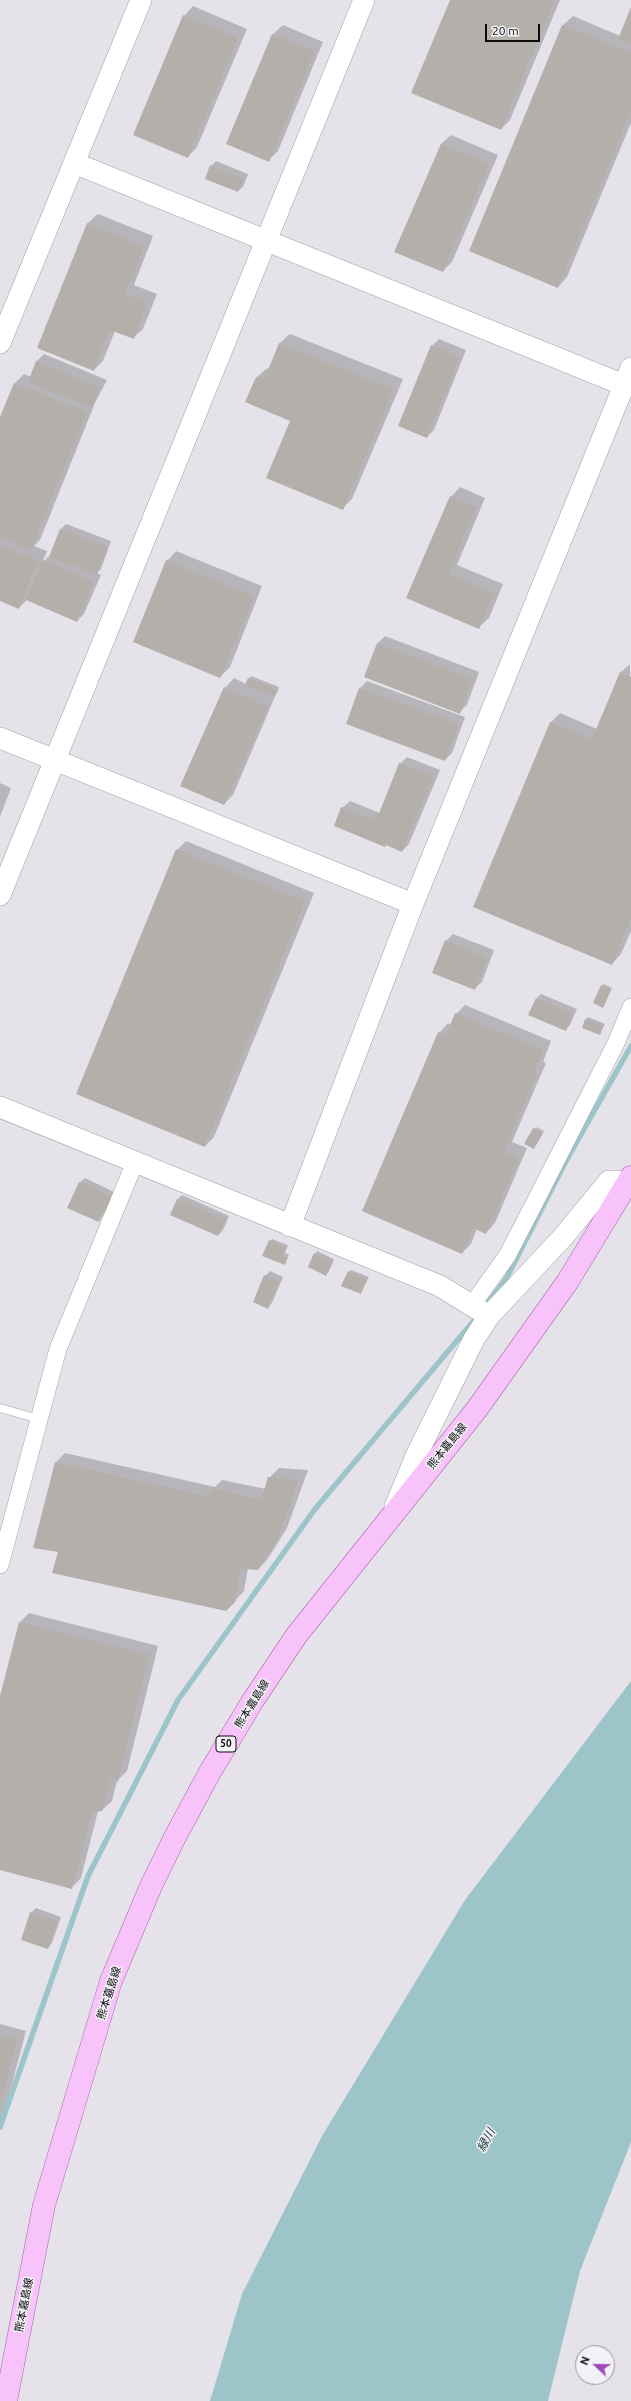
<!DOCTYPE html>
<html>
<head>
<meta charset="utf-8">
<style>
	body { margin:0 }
	#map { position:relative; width:631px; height:2401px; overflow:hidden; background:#e5e3e9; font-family:Ubuntu,sans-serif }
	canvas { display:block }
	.north { position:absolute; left:575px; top:2345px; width:40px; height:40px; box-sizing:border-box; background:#f2f1f6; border:1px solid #969599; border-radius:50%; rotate:292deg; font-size:11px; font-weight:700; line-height:16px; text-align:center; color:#0c0b0d }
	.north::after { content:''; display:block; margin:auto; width:14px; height:18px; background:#a14bb9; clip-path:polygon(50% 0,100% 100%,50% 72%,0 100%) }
	.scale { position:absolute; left:485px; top:24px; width:55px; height:18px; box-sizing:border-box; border:2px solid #0c0b0d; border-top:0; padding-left:5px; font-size:12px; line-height:14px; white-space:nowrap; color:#0c0b0d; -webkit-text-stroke:3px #f2f1f6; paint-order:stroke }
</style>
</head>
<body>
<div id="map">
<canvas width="631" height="2401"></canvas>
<div class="north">N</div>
<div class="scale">20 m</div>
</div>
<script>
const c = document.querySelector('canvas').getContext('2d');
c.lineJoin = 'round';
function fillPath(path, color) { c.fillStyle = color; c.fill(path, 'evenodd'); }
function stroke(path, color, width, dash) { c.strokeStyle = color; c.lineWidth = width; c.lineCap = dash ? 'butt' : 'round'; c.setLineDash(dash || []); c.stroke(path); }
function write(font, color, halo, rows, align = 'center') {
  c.font = font + ' Ubuntu,"Noto Sans JP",sans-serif'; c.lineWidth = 3; c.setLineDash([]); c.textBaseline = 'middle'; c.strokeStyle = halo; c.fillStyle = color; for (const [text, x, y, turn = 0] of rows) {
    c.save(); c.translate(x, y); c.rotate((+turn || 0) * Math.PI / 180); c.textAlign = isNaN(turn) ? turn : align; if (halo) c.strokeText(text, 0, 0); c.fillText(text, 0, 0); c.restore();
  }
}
const water = new Path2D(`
	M631,1681V2142L580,2271L548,2401H210L242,2294L322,2136L465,1900Z`);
const shadow = new Path2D(`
	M451,0H560L510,120L501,129Z
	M193,6L247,29L197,147L188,157L184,16Z
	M631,10V123L567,277L558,287L470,251L563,25L573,16L620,36Z
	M283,25L323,42L278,151L268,161L228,144L273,34Z
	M451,135L498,155L452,262L443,271L396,251L441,144Z
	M216,161L248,174L243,187L238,191L211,166Z
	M98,214L153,236L134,285L157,294L143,329L133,338L115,331L103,361L94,370L39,348L88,223Z
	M290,334L403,379L352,499L342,509L291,421L247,402L257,377L267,368L269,369L280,343Z
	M439,339L466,350L434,430L427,437L432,346Z
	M44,354L107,380L95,403L40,540L34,546L47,551L42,563L52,553L61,529L66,524L111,541L101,569L97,573L101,575L84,614L77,621L27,600L19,608L0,600V420L15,383L24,374L31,377L37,361Z
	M460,487L485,498L457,565L503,584L489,618L479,627L407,598L451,497Z
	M176,551L262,586L230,667L220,677L167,561Z
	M385,636L479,672L467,705L459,712L365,677L378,643Z
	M630,664L631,931L621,954L612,964L474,906L551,722L560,713L597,729L620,673Z
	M251,676L279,687L233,795L224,804L225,688L234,678L246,684Z
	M367,681L465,717L452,753L445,760L360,688Z
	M407,757L440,770L409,844L402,851L342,808L350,801L380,813L400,764Z
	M0,783L11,788L0,817Z
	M186,841L314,893L214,1137L205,1146L177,850Z
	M453,934L494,950L482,982L474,989L446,941Z
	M604,984L612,988L603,1007L602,986Z
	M541,994L577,1009L570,1025L565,1030L537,998Z
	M465,1005L551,1041L543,1062L546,1063L512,1142L527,1148L495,1223L486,1233L477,1229L471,1244L462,1253L439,1033L448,1023L451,1025L456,1014Z
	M588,1017L605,1024L600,1034L586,1020Z
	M536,1127L544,1131L534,1148V1129Z
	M85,1178L116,1193L98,1221L80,1182Z
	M182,1195L229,1216L223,1230L218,1235L177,1200Z
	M272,1239L288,1245L285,1253L289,1255L284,1264L270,1241Z
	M317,1251L334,1259L328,1273L309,1267Z
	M351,1270L369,1277L360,1293L349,1272Z
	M270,1271L283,1277L272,1303L268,1307L265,1276Z
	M65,1453L215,1487L222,1480L266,1489L269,1478L279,1468L308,1470L287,1528L267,1560L258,1569L248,1568L244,1591L226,1610L59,1551L35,1547L56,1462Z
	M29,1613L158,1646L127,1771L117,1781L112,1801L102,1810L98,1811L81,1878L72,1887L0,1869V1700L19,1623Z
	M36,1908L61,1917L52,1943L48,1948L31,1913Z
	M0,2024L26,2031L0,2129Z`);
const stream = new Path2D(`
	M487,1304L506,1279L566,1161L631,1046
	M0,2127L88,1876L178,1700L315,1509L477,1317`);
const building = new Path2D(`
	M450,0H550L554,2L501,130L411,93Z
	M631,7V44L618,39Z
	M183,15L238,38L188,158L133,135Z
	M562,25L631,53V112L558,288L469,251Z
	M272,34L315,51L269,162L226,144Z
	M441,144L489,164L443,272L394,252Z
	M210,165L244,179L238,192L205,179Z
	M87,223L144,246L125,294L148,303L134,339L110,330L94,371L37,348Z
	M279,343L394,389L343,510L266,478L290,421L245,402L256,377L264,380Z
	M431,345L460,357L427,438L398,426Z
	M36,361L100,387L92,408L28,382Z
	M14,383L87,412L31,550L0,538V417Z
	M450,496L476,507L449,574L494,593L479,629L406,598Z
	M60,529L107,546L97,575L49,557Z
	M0,545L38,560L19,609L0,601Z
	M43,560L94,582L77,622L26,600Z
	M166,560L254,596L220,678L133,642Z
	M377,643L473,679L460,714L364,677Z
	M620,672L631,677V919L612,965L473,907L550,722L592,739Z
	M248,678L278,690L274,697L245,685Z
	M224,687L268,707L224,805L180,786Z
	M359,688L459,724L445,761L346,724Z
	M399,763L433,777L402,852L386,845L385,847L334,826L341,807L376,821Z
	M176,849L305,902L205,1147L76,1094Z
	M445,940L488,958L475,990L432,973Z
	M601,985L611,990L603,1008L593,1003Z
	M536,998L573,1014L566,1031L528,1015Z
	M455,1013L543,1050L534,1072L537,1073L504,1151L519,1158L486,1234L473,1228L462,1254L362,1211L438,1032L446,1035Z
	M585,1019L603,1026L600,1035L582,1028Z
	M533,1128L543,1133L534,1149L524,1144Z
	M79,1182L112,1197L99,1222L67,1208Z
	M177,1199L225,1220L218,1236L170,1215Z
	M269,1240L286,1247L283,1256L288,1257L285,1265L262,1256Z
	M314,1253L333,1262L326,1276L308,1267Z
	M348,1271L367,1280L361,1294L341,1286Z
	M264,1275L279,1281L268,1309L253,1302Z
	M55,1462L207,1496L212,1488L261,1500L268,1477L299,1480L278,1538L258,1570L241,1569L235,1602L226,1611L52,1573L58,1552L33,1548Z
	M19,1622L149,1655L118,1782L112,1777L102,1811L91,1813L72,1889L0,1870V1696Z
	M30,1912L57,1921L48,1949L21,1940Z
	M0,2036L17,2040L0,2104Z`);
const service = new Path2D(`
	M0,1408L39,1419`);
const minor = new Path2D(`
	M472,1305L507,1256L535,1202L616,1043L631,1007
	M0,1565L58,1349L135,1162`);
const tertiary = new Path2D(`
	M74,163L624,385
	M0,343L141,0
	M0,738L413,904
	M0,895L364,0
	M0,1107L440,1286L489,1316
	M290,1226L413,904L631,368
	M395,1507L416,1456L474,1339L489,1316L563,1237L609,1181L629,1182`);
const primary = new Path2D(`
	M6,2401L44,2205L111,1981L151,1886L175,1837L210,1772L252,1702L296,1636L477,1409L568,1281L631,1177`);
const shields = [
	[226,1744,20]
];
const shieldNames = [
	["50",226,1744]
];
const streetNames = [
	["熊本嘉島線",447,1446,-51],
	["熊本嘉島線",252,1704,-58],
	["熊本嘉島線",109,1993,-72],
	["熊本嘉島線",24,2305,-79]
];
const waterNames = [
	["緑川",486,2140,-61]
];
fillPath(water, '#9dc5c9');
fillPath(shadow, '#0003');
stroke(stream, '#9dc5c9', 5.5);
fillPath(building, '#b3afaa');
stroke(service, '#a2a1a6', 9);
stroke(minor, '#a2a1a6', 18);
stroke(tertiary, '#a2a1a6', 22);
stroke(primary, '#a267a6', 23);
stroke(service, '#fff', 8);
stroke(minor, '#fff', 17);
stroke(tertiary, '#fff', 21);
stroke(primary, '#f8c2fb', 22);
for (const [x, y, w] of shields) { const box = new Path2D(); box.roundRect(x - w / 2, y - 8, w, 16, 3); c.fillStyle = '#f2f1f6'; c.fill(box); stroke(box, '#0c0b0d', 1); }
write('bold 10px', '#0c0b0d', null, shieldNames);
write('11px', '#0c0b0d', '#f2f1f6', streetNames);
write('italic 12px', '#073034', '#f2f1f6', waterNames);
</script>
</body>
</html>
